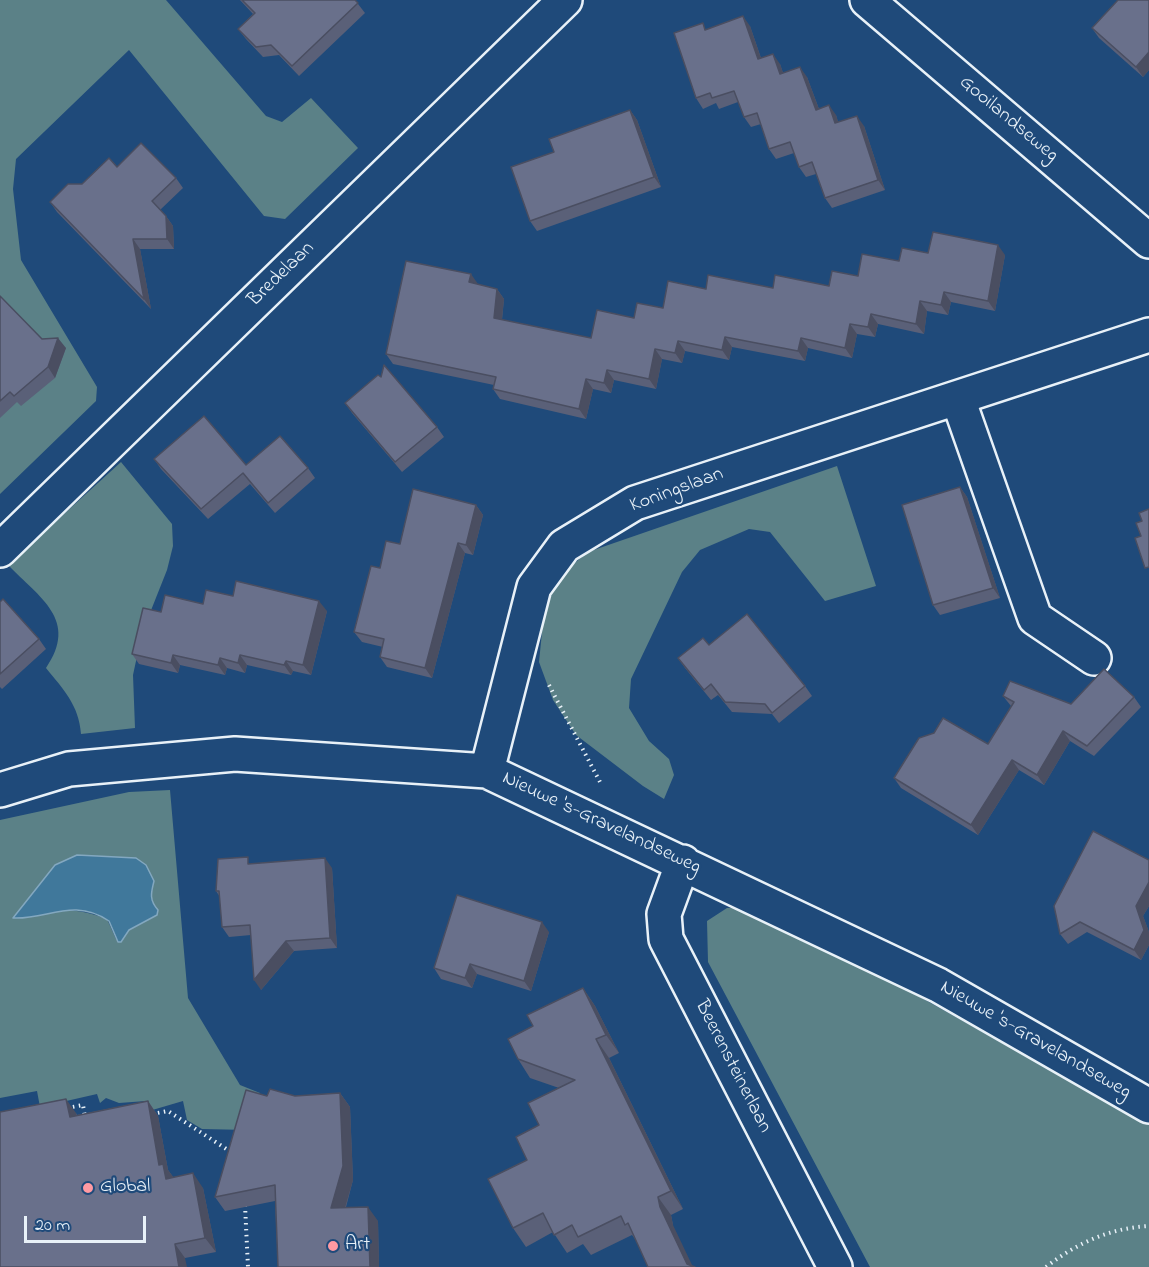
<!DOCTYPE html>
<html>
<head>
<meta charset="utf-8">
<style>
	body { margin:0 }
	#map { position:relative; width:1149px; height:1267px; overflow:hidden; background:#1f4a7a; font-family:"Indie Flower",sans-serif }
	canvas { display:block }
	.scale { position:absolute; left:24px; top:1216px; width:122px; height:27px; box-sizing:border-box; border:3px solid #e8f1f8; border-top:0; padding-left:8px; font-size:18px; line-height:21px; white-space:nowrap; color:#e8f1f8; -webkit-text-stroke:4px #1f4a7a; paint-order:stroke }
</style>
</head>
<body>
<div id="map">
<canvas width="1149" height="1267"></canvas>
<div class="scale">20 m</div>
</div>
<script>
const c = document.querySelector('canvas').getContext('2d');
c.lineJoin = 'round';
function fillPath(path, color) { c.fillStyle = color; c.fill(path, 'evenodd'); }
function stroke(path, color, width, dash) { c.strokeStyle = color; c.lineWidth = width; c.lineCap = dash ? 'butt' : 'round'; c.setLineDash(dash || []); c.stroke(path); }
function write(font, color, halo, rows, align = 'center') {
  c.font = font + ' "Indie Flower",sans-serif'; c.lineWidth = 4.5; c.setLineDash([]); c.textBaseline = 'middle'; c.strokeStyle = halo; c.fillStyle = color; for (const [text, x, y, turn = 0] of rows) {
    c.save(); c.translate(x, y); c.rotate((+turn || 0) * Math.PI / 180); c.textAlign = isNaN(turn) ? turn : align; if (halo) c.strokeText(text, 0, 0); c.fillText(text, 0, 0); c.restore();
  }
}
const green = new Path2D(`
	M0,0H166L266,116L282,122L311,98L358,148L285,219L264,216L129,50L16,159L13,189L21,260L97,387L96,401L0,494Z
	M121,462L172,524L173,546L167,570L142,633L133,675L135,728L81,734C79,705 63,689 46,668C79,620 40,598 8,565Z
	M837,466L876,586L825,601L770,532L749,529L700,550L682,572L631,679L629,708L649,741L669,759L674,775L664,799L643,786L576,735L553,700L539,662L544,612L561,574L588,552Z
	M170,790L188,998L240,1085L260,1093L248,1130L202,1129L187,1120L183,1101L149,1111L146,1101L119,1103L106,1098L100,1103L97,1094L40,1107L37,1091L0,1098V820L129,792ZM55,865L154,881L151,896L157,915L129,930L121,942L116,939L107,919C88,912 71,908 51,911C38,913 27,919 14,918Z
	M759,907L1149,1125V1267H870L708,962L707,921L727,908Z`);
const water = new Path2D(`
	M77,855L136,858L146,865L154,881C151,893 149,900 158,910L157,915L129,930L121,942H118L109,921C73,897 47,920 13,918L55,865Z`);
const path = new Path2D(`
	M549,685L600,782
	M67,1108L83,1105L85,1117
	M152,1114L168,1111L231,1152
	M245,1205L248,1267
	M1046,1267C1077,1243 1110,1228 1149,1226`);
const street = new Path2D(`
	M867,0L1149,241
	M958,399L1035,618L1094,658
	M487,771L534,587L564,546L635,503L1149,335
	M0,790L69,769L235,754L487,771L938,985L1149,1106
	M683,862L664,914L666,939L835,1267`);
const secondary = new Path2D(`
	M0,550L565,0`);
const wall = new Path2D(`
	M240,0H355L365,13L299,76L279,55L263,57L246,39L238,29L253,14Z
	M1149,0V70L1143,77L1099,38L1092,28Z
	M750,26L761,58L780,64L783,73L807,77L819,109L836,115L838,122L864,126L885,190L832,208L825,198L816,174L806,177L799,167L794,153L776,159L769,149L761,124L751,127L744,117L738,102L719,109L716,103L703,109L696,98L707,29Z
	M630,110L637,120L661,187L537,231L530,221L554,152Z
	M117,167L176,178L183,188L160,210L166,216L173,226L174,249H140L151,309L57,212L50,202Z
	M928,253L1005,255L995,311L951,302L948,315L927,311L924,334L878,324L875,337L857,334L852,358L808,348L805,361L732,347L729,360L685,351L682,363L662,359L656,389L614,380L611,393L593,389L586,419L500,399L493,389L494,385L393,364L386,354L497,289L504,299L502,320L591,338L634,318L663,308L706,289L773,288L829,286L858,276L899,261Z
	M0,296L42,339L66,348L55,378L21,406L17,402L0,418Z
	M345,403L437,427L444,437L402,472L352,413Z
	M154,459L308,468L315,478L275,513L250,484L208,519L161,469Z
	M960,487L967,497L1000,598L940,615L933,605Z
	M476,505L483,515L473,555L465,553L432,678L387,667L380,657L383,647L362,642L354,632L380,568L400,544Z
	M233,596L327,611L311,675L293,671L291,675L247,665L245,673L227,668L225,675L180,665L178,673L139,664L132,654L161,612L203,604Z
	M0,602L39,639L46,649L2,689L0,687Z
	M709,645L805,686L812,696L779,723L772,714L732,712L718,695L711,700L685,668L678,658Z
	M1003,696L1071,704L1134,697L1141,707L1094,756L1070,741L1044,785L1019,770L978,835L901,788L894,778L988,744L1011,706Z
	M1149,860V906L1143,916L1149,932V945L1141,960L1087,932L1068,944L1060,934Z
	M253,863L332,868L337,948L294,951L261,990L251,935L229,937L222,927L220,897L216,891Z
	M549,932L531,991L477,974L472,988L441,979L434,968Z
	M583,988L595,1006L619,1053L609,1058L683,1209L671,1215L673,1225L635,1239L632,1235L591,1255L583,1244L567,1253L553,1232L526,1247L513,1228L527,1160L539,1125L559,1088L530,1078L518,1059L533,1026Z
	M340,1093L350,1107L353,1180L346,1207L378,1221L379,1267H278L275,1201L225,1211L215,1197L267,1096H295Z
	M148,1101L158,1116L168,1170L173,1177L203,1188L216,1252L185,1258L0,1267L76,1113L77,1115Z`);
const shadedWall = new Path2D(`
	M743,16L750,26L765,70L758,59Z
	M1149,52V70L1143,77L1136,67Z
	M773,54L780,64L787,84L780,74Z
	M800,67L807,77L823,120L816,110Z
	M829,105L836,115L842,134L835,123Z
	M630,110L637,120L661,187L654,177Z
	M857,116L864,126L885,190L878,180Z
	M166,216L173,226L174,249L167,239Z
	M133,239L140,249L151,309L144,299Z
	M998,245L1005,255L995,311L988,301Z
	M471,274L478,284L469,282Z
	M497,289L504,299L501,328L494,318Z
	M944,292L951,302L948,315L941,305Z
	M920,301L927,311L924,334L916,324Z
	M871,314L878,324L875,337L868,327Z
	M850,324L857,334L852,358L845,348Z
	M725,337L732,347L729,360L722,350Z
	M58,338L66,348L55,378L48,367Z
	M801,338L808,348L805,361L798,351Z
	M678,341L685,351L682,363L675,353Z
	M655,349L662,359L656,389L649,379Z
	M607,370L614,380L611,393L604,383Z
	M586,379L593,389L586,419L579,409Z
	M960,487L967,497L1000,598L993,588Z
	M476,505L483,515L473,555L466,545Z
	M458,543L465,553L432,678L425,668Z
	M319,601L327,611L311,675L303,665Z
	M173,655L180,665L178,673L171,663Z
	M240,655L247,665L245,673L238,663Z
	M220,658L227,668L225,675L218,665Z
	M286,661L293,671L291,675L284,665Z
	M1063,731L1070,741L1044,785L1037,775Z
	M1012,760L1019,770L978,835L971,825Z
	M325,858L332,868L337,948L330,938Z
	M1149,882V906L1143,916L1149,932V945L1141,960L1134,950L1136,906Z
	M542,922L549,932L531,991L524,981Z
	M286,941L294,951L261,990L254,980Z
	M470,964L477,974L472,988L465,978Z
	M583,988L595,1006L619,1053L606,1035Z
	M596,1039L609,1058L683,1209L671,1191Z
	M340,1093L350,1107L353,1180L341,1222L331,1208Z
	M66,1099L76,1113L80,1131L70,1117Z
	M148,1101L158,1116L168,1170L174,1178L166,1179L159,1165Z
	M193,1173L203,1188L216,1252L205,1238Z
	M658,1197L671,1215L673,1225L693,1267L687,1264L660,1207Z
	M368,1207L378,1221L379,1267H370Z
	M175,1244L185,1258L187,1267H179Z`);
const building = new Path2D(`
	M242,0H355L358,3L292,66L271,45L256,47L238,29L255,13Z
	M1118,0H1149V52L1136,67L1092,28Z
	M743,16L758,59L773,54L780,74L800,67L816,110L829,105L835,123L857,116L878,180L825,198L812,162L799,167L790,142L769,149L757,113L744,117L734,91L712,98L710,93L696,98L674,33L703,23L705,30Z
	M630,110L654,177L530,221L511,167L554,152L549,139Z
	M141,143L176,178L152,201L166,216L167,239H133L144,299L50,202L68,184H82L109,158L117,167Z
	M933,232L998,245L988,301L944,292L941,305L920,301L916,324L871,314L868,327L850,324L845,348L801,338L798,351L725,337L722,350L678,341L675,353L655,349L649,379L607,370L604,383L586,379L579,409L493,389L496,377L386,354L406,261L471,274L469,282L497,289L494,318L591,338L597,310L634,318L637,303L663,308L668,281L706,289L708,275L773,288L775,275L829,286L832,271L858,276L862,254L899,261L902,248L928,253Z
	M0,296L42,339L58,338L48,367L14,396L10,392L0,401Z
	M384,365L437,427L395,462L345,403L378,375L381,377Z
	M204,416L246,465L280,436L308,468L268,503L243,473L201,509L154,459Z
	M960,487L993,588L933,605L902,505Z
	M413,489L476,505L466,545L458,543L425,668L380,657L384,639L354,632L371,566L380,568L386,541L400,544Z
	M1149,509V567L1145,568L1135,538L1141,536L1136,523L1142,521L1139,513Z
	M236,581L319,601L303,665L286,661L284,665L240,655L238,663L220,658L218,665L173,655L171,663L132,654L143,608L161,612L165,595L203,604L206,590L233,596Z
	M3,599L39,639L0,674V602Z
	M747,614L805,686L772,713L765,704L725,702L711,684L704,690L678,658L703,638L709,645Z
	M1104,669L1134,697L1087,746L1063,731L1037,775L1012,760L971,825L894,778L919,738L934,733L943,718L988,744L1014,702L1003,696L1010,681L1071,704Z
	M1093,831L1149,860V882L1136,906L1144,930L1134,950L1080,922L1060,934L1054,906Z
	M248,857V864L325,858L330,938L286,941L254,980L250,925L222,927L219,891H216L218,859Z
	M457,895L542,922L524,981L470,964L465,978L434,968Z
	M583,988L606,1035L596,1039L671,1191L658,1197L660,1207L687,1264L695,1267H648L628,1223L625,1225L621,1216L578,1237L572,1225L554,1235L543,1213L513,1228L488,1179L527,1160L516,1137L539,1125L528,1103L575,1080L518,1059L508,1039L533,1026L527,1015Z
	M270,1089L295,1096L340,1093L343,1166L331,1208L368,1207L370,1267H278L275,1185L215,1197L246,1090L267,1096Z
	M66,1099L70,1117L148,1101L159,1165L163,1164L166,1179L193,1173L205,1238L175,1244L179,1267H0V1112Z`);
const markers = [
	[88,1188,6,"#ff9aa2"],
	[333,1246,6,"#ff9aa2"]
];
const streetNames = [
	["Gooilandseweg",1008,120,40],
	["Bredelaan",282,275,-44],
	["Koningslaan",677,491,-20],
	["Nieuwe 's-Gravelandseweg",601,824,25],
	["Nieuwe 's-Gravelandseweg",1035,1041,30],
	["Beerensteinerlaan",732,1067,63]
];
const poiNames = [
	["Global",100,1188],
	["Art",345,1246]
];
fillPath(green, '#5b8187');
fillPath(water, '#40789b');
stroke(water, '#83a8c0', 1.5);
stroke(street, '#e8f1f8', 38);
stroke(secondary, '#e8f1f8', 38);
stroke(path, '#e8f1f8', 4, [1.5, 4.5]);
stroke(street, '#1f4a7a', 33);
stroke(secondary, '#1f4a7a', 33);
fillPath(wall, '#5a6078');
fillPath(shadedWall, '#4a4e61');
fillPath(building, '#69708b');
stroke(building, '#4a4e61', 1.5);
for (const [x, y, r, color] of markers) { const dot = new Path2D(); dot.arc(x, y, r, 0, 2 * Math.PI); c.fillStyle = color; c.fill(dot); stroke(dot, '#1f4a7a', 2); }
write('20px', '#e8f1f8', '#1f4a7a', streetNames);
write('20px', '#e8f1f8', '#1f4a7a', poiNames, 'left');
</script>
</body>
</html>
